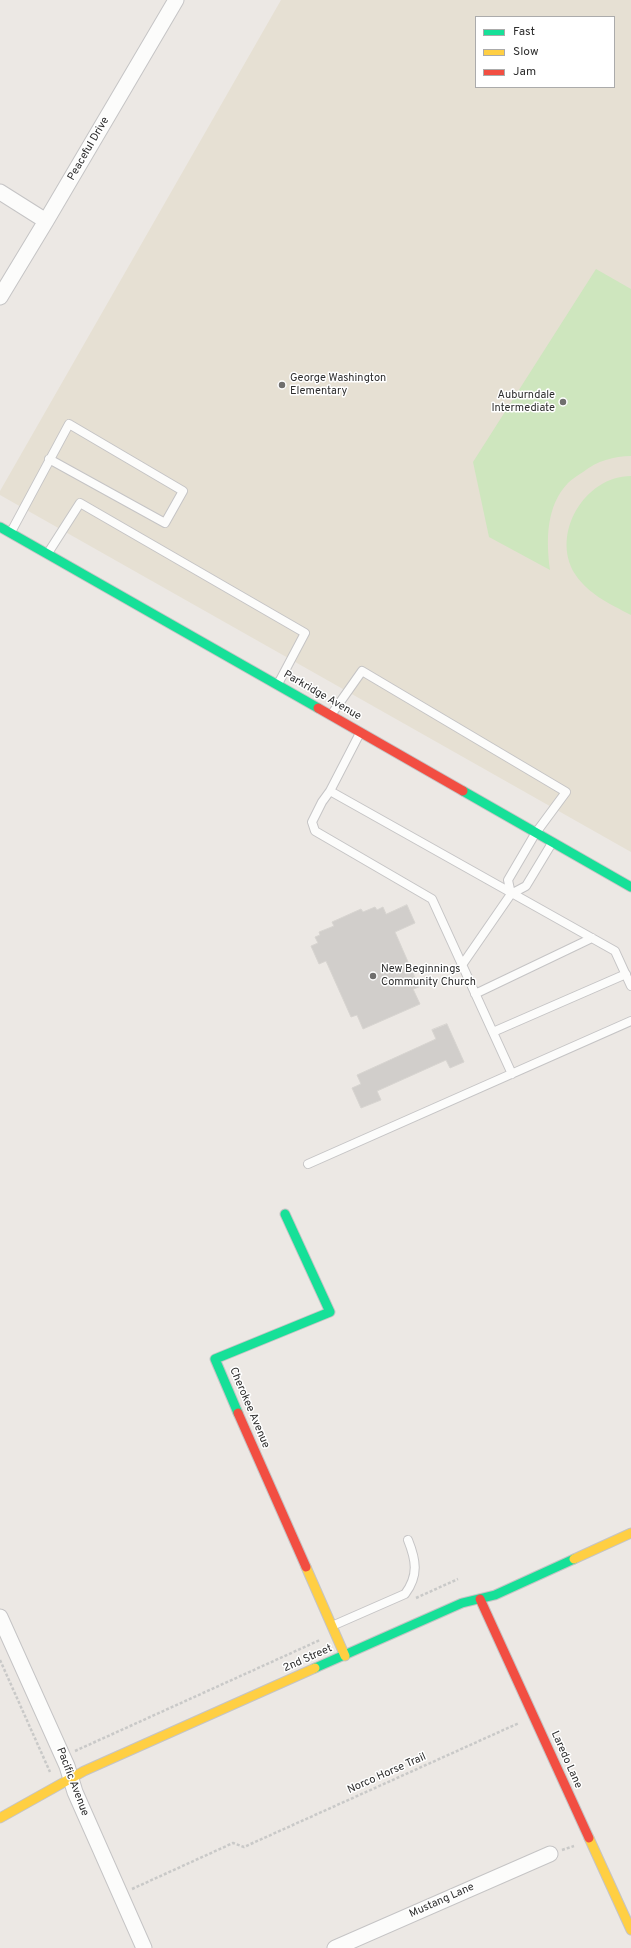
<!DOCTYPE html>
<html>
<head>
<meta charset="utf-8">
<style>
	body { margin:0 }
	#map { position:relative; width:631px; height:1948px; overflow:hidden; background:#ece8e4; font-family:Overpass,sans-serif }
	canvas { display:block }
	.legend { position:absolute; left:475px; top:16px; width:140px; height:72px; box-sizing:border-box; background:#fff; border:1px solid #ababab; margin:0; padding:5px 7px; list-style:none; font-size:12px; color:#2e2e2e }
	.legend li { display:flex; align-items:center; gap:8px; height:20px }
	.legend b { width:20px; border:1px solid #ababab }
</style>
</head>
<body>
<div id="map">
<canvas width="631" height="1948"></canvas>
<ul class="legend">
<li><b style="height:5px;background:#16e098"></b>Fast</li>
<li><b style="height:5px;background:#ffcf43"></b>Slow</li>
<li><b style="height:5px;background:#f24e42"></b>Jam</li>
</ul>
</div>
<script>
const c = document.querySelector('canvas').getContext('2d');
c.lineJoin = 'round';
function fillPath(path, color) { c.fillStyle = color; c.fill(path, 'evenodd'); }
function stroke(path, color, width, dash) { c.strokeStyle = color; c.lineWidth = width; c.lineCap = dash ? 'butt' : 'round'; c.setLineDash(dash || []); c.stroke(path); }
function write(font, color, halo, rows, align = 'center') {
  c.font = font + ' Overpass,sans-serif'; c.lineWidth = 3; c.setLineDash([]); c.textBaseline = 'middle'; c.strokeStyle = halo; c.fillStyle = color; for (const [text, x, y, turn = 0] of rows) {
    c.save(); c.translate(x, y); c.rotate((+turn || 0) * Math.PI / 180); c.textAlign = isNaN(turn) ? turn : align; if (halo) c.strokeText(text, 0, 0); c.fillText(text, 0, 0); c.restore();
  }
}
const education = new Path2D(`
	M281,0H631V852L0,495V491ZM476,17H614V87H476Z`);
const green = new Path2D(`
	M596,269L631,289V456C614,456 597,461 583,472C578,475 572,479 568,483C546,506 546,540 550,570L489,537L473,462Z
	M631,476V615C610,604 588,594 575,574C550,534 585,476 631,476Z`);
const building = new Path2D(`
	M407,905L415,923L395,932L419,987L413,989L420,1004L363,1029L357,1015L351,1017L326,961L319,964L311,946L318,943L315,937L320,935L319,932L334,926L332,922L361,909L363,912L375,907L377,910L383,907L386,914Z
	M447,1024L464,1062L450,1068L446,1060L377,1091L381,1100L361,1108L352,1088L361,1084L357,1075L436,1039L432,1030Z`);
const path = new Path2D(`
	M416,1598L458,1579
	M0,1660L50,1772
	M75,1751L320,1640
	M562,1850L574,1846
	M132,1889L233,1843L244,1847L519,1723`);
const lane = new Path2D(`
	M11,532L69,424L183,491L165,523L49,459
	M48,553L80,503L305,633L278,684
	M331,715L362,671L566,792L535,834L508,880L511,894
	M330,791L360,733
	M462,965L511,894L526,886L552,843
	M475,994L592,938
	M493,1032L626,974
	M512,1074L432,899L315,831L312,822L322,802L330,791L615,951L631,986
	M308,1164L631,1021
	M332,1626L405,1594C419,1575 416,1560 408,1540`);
const street = new Path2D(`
	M0,192L46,221
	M0,297L46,221L176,0
	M0,1617L67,1766L75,1792L144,1948
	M335,1948L550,1854`);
const fast = new Path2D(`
	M0,527L318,708
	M463,791L631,887
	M238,1413L215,1359L330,1312L285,1214
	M315,1668L462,1603L495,1595L574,1559`);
const slow = new Path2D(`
	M574,1559L631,1533
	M306,1567L345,1656
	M0,1818L84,1771L315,1668
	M589,1838L631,1930`);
const jam = new Path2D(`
	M318,708L463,791
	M238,1413L306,1567
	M480,1599L589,1838`);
const markers = [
	[282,385,4,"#706f6e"],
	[563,402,4,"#706f6e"],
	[373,976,4,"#706f6e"]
];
const streetNames = [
	["Peaceful Drive",89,149,-60],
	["Parkridge Avenue",322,696,30],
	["Cherokee Avenue",249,1408,67],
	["2nd Street",308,1659,-24],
	["Laredo Lane",566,1760,66],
	["Norco Horse Trail",387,1774,-24],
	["Pacific Avenue",72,1782,69],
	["Mustang Lane",442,1901,-24]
];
const poiNames = [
	["George Washington",290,379],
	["Elementary",290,392],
	["Auburndale",555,396,"right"],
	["Intermediate",555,409,"right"],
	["New Beginnings",381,970],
	["Community Church",381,983]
];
fillPath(education, '#e6e0d3');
fillPath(green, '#cee6be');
fillPath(building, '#d1cecb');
stroke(building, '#d7d4d0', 1);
stroke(lane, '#c5c4c5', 10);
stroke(street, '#c5c4c5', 17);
stroke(fast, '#c5c4c5', 11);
stroke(slow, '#c5c4c5', 11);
stroke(jam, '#c5c4c5', 11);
stroke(path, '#c9c9c8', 2.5, [3, 2]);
stroke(lane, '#fcfcfb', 8);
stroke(street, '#fcfcfb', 15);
stroke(fast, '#16e098', 9);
stroke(slow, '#ffcf43', 9);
stroke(jam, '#f24e42', 9);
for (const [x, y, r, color] of markers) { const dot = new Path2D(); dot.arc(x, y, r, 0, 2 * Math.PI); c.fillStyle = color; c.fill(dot); stroke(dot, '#fff', 1.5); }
write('11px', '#2e2e2e', '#fff', streetNames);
write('11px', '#2e2e2e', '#fff', poiNames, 'left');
</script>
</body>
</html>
